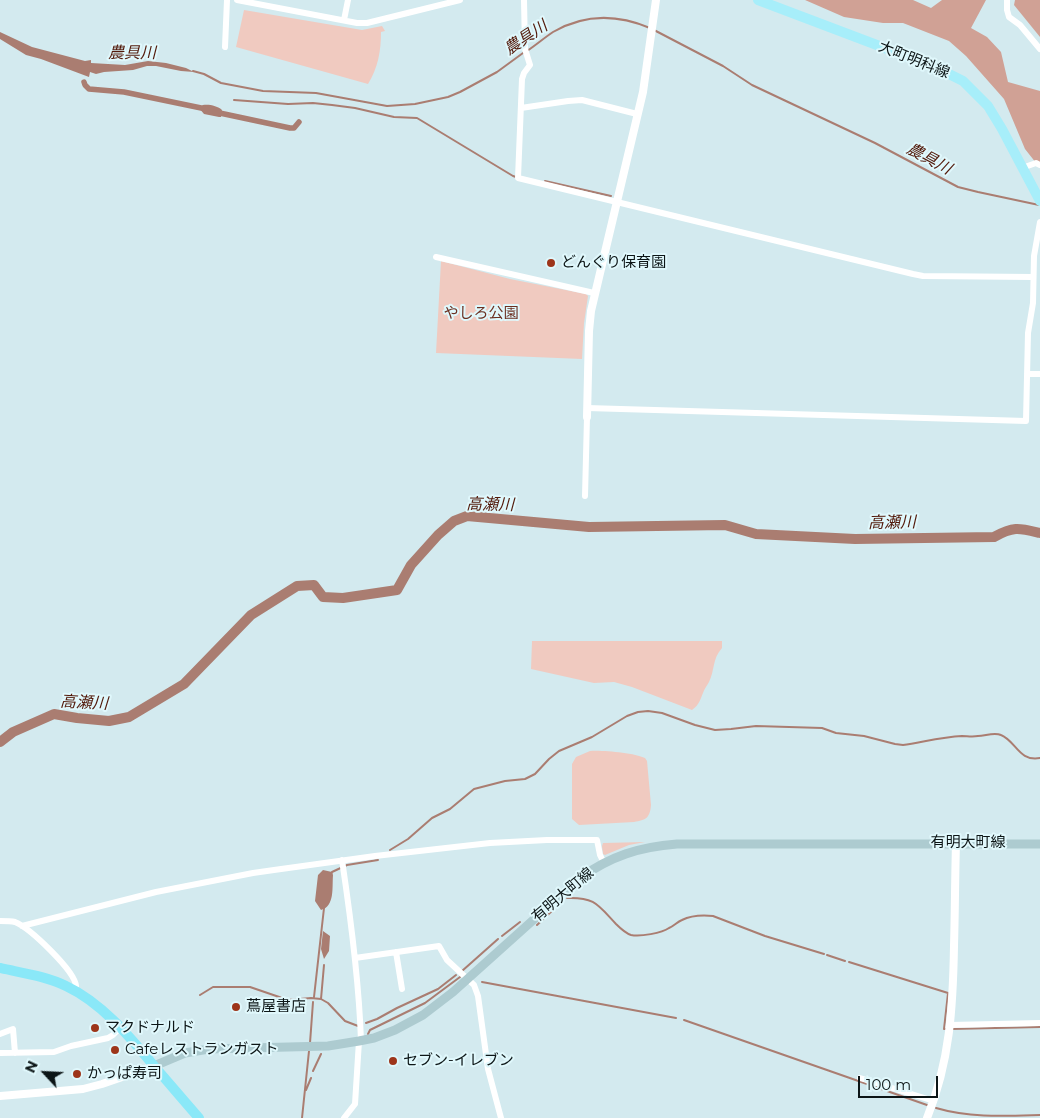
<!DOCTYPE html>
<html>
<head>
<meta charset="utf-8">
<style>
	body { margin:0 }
	#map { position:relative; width:1040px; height:1118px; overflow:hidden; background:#d3eaef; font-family:Montserrat,sans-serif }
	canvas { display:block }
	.north { position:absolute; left:20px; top:1048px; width:50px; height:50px; -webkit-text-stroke:4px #e0f8fc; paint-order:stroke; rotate:295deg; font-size:14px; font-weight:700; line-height:20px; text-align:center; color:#0c1516 }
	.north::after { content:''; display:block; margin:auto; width:18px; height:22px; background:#0c1516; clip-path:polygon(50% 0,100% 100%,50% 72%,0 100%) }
	.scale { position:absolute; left:858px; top:1076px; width:80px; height:22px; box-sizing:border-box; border:2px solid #0c1516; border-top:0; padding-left:6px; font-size:15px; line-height:18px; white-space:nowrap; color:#0c1516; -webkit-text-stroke:4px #e0f8fc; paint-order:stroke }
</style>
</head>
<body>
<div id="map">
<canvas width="1040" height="1118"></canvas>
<div class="north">N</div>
<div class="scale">100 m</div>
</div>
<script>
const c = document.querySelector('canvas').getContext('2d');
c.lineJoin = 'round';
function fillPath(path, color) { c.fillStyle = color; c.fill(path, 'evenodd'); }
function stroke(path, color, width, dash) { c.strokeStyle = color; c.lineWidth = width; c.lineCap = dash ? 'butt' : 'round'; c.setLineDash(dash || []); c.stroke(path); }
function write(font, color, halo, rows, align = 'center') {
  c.font = font + ' Montserrat,"Noto Sans JP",sans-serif'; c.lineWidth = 4; c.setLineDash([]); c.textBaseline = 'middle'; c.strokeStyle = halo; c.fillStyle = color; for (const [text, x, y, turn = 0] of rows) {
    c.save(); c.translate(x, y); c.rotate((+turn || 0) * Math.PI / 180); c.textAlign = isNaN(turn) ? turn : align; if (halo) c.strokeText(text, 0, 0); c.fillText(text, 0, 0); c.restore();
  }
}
const green = new Path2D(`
	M244,10L362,30L382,26L385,31L381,32C381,51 378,68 368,84L236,47Z
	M441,261L510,279L586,294L588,296L584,323L582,359L436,353Z
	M532,641H722V648C712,659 715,670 709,682C707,686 704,689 703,693C700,700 699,705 692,710L632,687L614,682L594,683L531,669Z
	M590,751C603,750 634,753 645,758L647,761L651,805C650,818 646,820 634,822L579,825L572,819V764L576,757Z
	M645,842L629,845L605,855L603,854L602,846L603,843Z`);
const forest = new Path2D(`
	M805,0H913L931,8L942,0H986L971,28L987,37L1001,52L1008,82L1040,91V168L1025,149L1004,99L966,56L949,41L903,23H883L844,17Z
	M1015,0H1040V37L1014,5Z`);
const water = new Path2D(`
	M0,32L32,47L85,61L91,60V63L125,65L148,61L166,63L186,68L194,72L181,71L156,66H147L133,70L104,72L96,74L90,72L89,77L41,59L26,55L0,39Z
	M203,105C209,104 218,106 222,110L221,117H219L204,114L199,108Z
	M323,870L332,872L333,875C332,888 335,906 321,910L315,901L318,875Z
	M323,931L330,936L329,951L324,959L321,949Z`);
const stream = new Path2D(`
	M654,30L723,66L752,85L875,143L958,187L978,192L1039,205
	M527,51C536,45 544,38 553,32C584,14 617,14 650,28
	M193,71L204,74L221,83L263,91L316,93L387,106L415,104L448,97L460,92L497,72L523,53
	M234,100L288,104L313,103L332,105L355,108L394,117L417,118L513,176L516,177
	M545,181L611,196
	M390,850L408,839L432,818L450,809L474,789L505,781L525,779L535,774L549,759L559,751L592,737L627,716L638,712L648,711L662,713L695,725L715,730L731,729L756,726L822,728L836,733L864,736L895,744L903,745C923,742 942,737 962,736C967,736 972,737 978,736C985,736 994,732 1001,735C1016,741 1019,762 1040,758
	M331,874L332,872L347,865L378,860
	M567,898C595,897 598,905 616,924C620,928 625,933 631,935C640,937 662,933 669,928C674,926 677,922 682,920C692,915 703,915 713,916L765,936L824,954
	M537,925L554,909
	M502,936L520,922
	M827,955L845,961
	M849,962L948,993L944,1029H946
	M462,971L498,939
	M482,982L676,1018
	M200,995L213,987H250L288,1000L311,998L321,999L324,965
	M314,997L324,908
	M321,999L328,1003L345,1021L358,1026
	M684,1020L927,1105
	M366,1023L377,1019L397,1008L438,989L456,975
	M951,1029L1040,1027
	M368,1034L370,1030L425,1003L460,977
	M310,1043L313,1002
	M313,1071L321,1054
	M306,1090L311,1078
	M936,1108C970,1118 1005,1116 1040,1115
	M302,1118L309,1051`);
const canal = new Path2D(`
	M84,82L85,85L89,89L124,92L206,109
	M215,112L290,128H294L299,122`);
const river = new Path2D(`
	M0,742L13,732L54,714L77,718L109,721L129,717L184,684L251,615L297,586L314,585L323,597L343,598L397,590L411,565L438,535L454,521L467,516L589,527L725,525L756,534L855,539L994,537C1014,526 1019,528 1040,533`);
const minor = new Path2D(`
	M237,0L357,23H367L460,0
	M524,0L525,49L530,65L524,73L522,79L518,178L913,274L923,276L1033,277
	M1007,0V10L1009,17L1020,25L1040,49
	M344,20L348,0
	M225,47L227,0
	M521,108L568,101L582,100L637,114
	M1022,168L1036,163L1040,165
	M436,257L594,293
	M1027,374H1040
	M587,408L1026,421L1028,333L1033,303L1034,256L1040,222
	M585,496L587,417
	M342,860C351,920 359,980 361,1041
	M0,921C5,921 11,921 15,922C30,928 75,971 76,986L74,990
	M22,926L156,892L253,873L274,870L375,856L490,843L547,840H597L600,855L604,863
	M396,952L402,989
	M355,958L439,946L447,960L474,985L478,996L488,1069L501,1118
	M950,1025L1040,1023
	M0,1034L13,1029L15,1053
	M0,1053L54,1052L71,1046L108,1038L113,1035L120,1028
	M860,1078L934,1101
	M344,1118L355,1104L359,1041`);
const tertiary = new Path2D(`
	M587,417L589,331L591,311L643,92L656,0
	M0,1096L83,1089L102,1084L154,1066
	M927,1118C950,1062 953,1006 954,946C955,912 955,878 956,843`);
const secondary = new Path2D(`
	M154,1066L185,1053L209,1049L328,1046L359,1041L374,1038L395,1030L423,1015L453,992L580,878C611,856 639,847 677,844H1040`);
const primary = new Path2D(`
	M758,0L935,67L963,81L988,106L1002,129L1040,201`);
const trunk = new Path2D(`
	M0,968C22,973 46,976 66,986C102,1003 129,1036 154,1066C169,1083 184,1101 199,1118`);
const markers = [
	[551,263,5,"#9d351a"],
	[236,1007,5,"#9d351a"],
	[95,1028,5,"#9d351a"],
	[115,1050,5,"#9d351a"],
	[393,1061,5,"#9d351a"],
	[77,1074,5,"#9d351a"]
];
const streetNames = [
	["大町明科線",914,60,22],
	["有明大町線",968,843],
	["有明大町線",563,895,-40]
];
const poiNames = [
	["どんぐり保育園",561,263],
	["蔦屋書店",246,1007],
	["マクドナルド",105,1028],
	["Cafeレストランガスト",125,1050],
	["セブン-イレブン",403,1061],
	["かっぱ寿司",87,1074]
];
const parkNames = [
	["やしろ公園",481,314]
];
const waterNames = [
	["農具川",526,38,-34],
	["農具川",132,53],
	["農具川",929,159,28],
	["高瀬川",490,505,1],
	["高瀬川",892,523,-1],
	["高瀬川",84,703,3]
];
fillPath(green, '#f0cac0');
fillPath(forest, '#d0a195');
fillPath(water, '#aa7d71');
stroke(stream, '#aa7d71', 2);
stroke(canal, '#aa7d71', 5.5);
stroke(river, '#aa7d71', 10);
stroke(minor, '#fff', 6);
stroke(tertiary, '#fff', 8);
stroke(secondary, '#adcbd0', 9);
stroke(primary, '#a7eefa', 10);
stroke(trunk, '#8ae8f8', 10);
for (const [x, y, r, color] of markers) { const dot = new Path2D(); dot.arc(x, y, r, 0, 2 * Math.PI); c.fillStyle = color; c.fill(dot); stroke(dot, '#e0f8fc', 2); }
write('15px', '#0c1516', '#e0f8fc', streetNames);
write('15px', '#0c1516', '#e0f8fc', poiNames, 'left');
write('15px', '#6c3021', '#e0f8fc', parkNames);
write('italic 16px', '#52190a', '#e0f8fc', waterNames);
</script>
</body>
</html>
